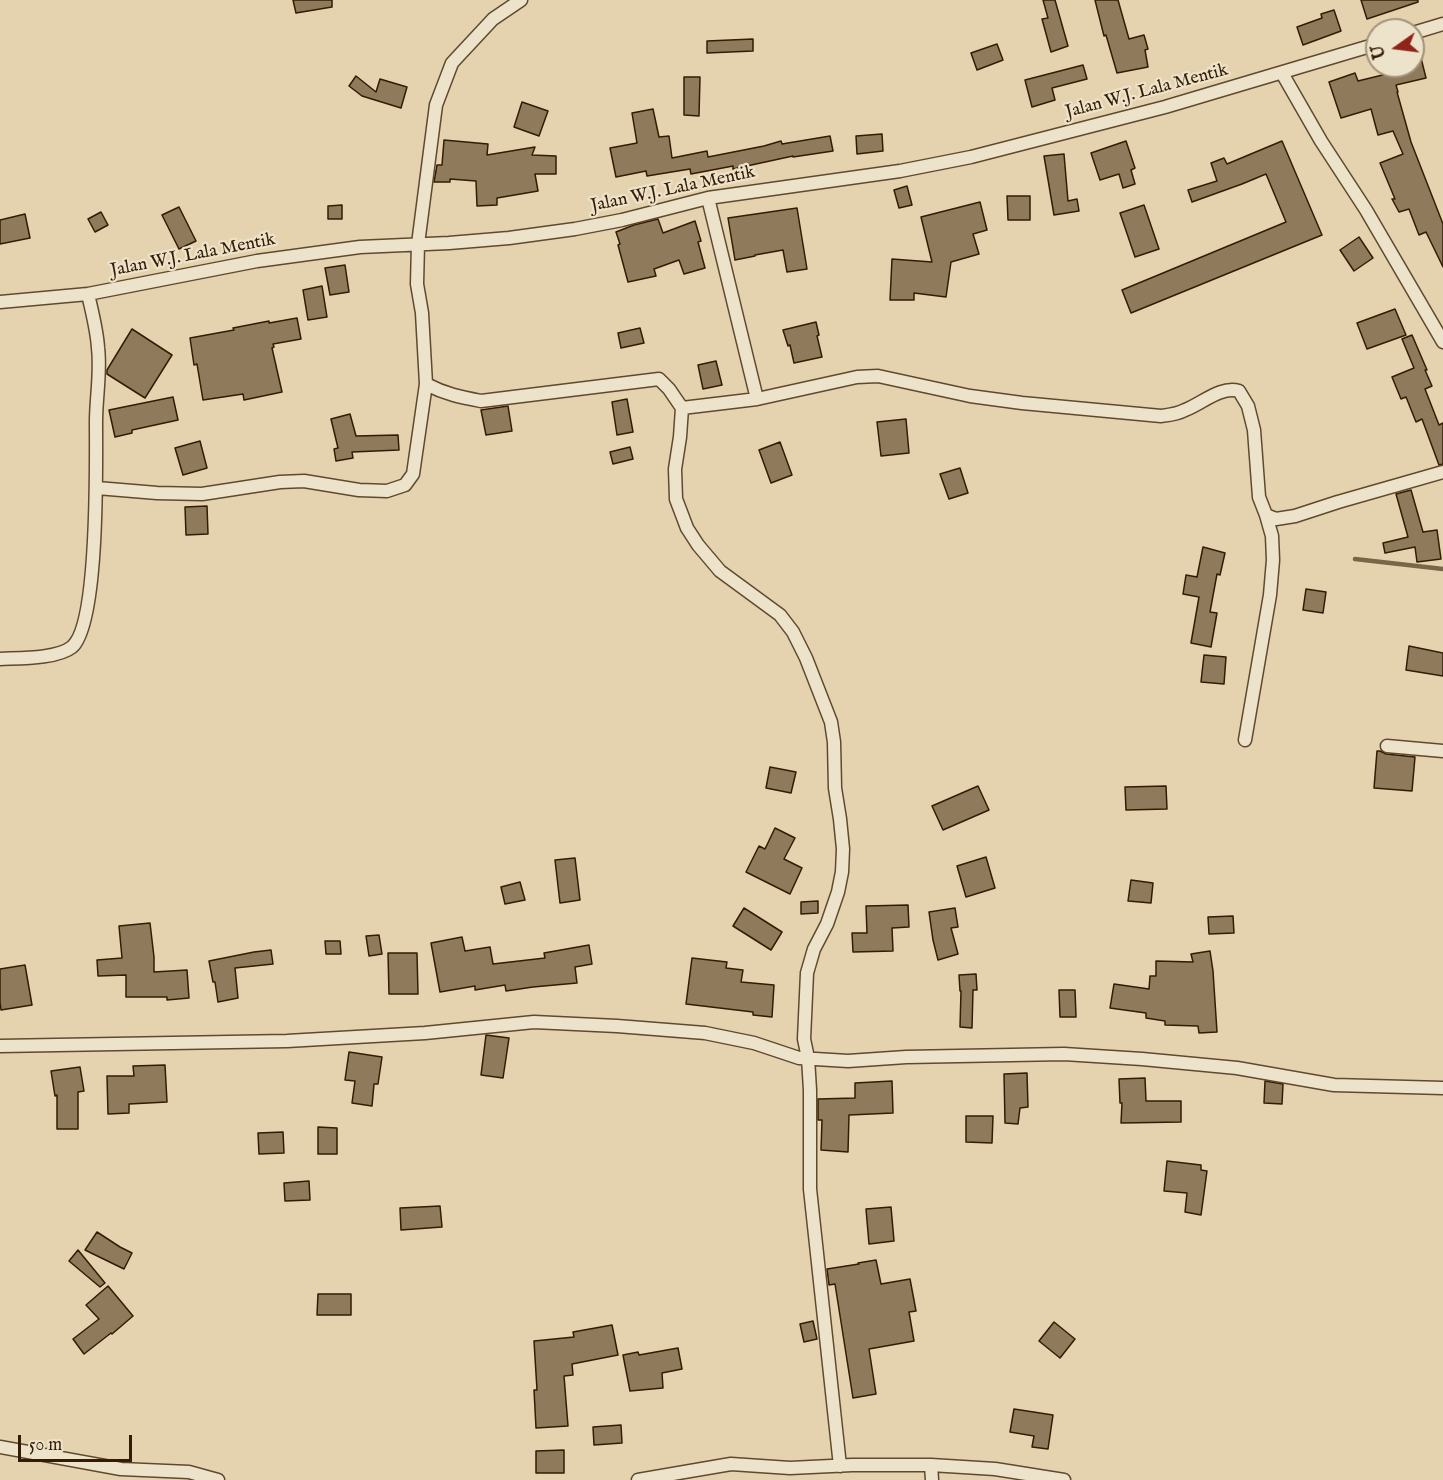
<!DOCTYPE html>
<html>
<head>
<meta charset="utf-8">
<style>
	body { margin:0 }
	#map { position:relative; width:1443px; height:1480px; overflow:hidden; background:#e4d3ae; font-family:"IM FELL English",serif }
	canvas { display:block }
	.north { position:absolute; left:1365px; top:18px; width:60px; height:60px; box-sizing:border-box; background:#ede2ca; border:2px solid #a3937a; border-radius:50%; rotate:256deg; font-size:16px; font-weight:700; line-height:24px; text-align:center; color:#331c03 }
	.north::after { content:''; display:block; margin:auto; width:21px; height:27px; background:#8f2418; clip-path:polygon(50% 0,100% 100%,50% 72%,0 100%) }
	.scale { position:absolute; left:18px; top:1435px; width:114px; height:27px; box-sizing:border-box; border:3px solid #331c03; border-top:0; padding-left:8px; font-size:18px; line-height:21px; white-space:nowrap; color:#331c03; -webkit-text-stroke:4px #ede2ca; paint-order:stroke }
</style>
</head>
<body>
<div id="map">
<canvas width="1443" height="1480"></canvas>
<div class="north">U</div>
<div class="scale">50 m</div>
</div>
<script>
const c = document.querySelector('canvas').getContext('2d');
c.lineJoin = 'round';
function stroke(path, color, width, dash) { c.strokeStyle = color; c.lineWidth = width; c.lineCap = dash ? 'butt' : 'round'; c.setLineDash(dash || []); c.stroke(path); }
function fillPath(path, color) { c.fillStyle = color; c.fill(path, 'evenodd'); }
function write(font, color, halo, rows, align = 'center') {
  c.font = font + ' "IM FELL English",serif'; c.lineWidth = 4.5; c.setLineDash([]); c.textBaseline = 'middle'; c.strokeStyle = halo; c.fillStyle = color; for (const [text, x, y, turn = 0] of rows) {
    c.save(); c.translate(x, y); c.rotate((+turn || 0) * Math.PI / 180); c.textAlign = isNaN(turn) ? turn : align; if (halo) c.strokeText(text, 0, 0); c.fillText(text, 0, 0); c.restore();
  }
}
const stream = new Path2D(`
	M1355,559L1443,569`);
const building = new Path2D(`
	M293,0H332V7L296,13Z
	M1043,0H1055L1068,46L1051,52L1042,19L1048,18Z
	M1095,0H1118L1129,39L1144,35L1148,49L1145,50L1148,67L1117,73L1106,35L1104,36Z
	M1361,0H1418V2L1367,19Z
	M1334,10L1341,31L1303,45L1297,27L1322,18L1321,14Z
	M753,39V51L707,53V41Z
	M1413,42H1417L1426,78L1396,85L1398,92H1397L1411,142L1443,224V267L1426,232L1419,235L1409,209L1399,212L1392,199H1395L1380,163L1403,154L1393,131L1378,135L1371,109L1341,118L1329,82L1355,73L1358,81L1407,69L1406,66H1413Z
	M997,44L1003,60L977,70L971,53Z
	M1083,65L1087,79L1052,88L1055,100L1032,107L1025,80Z
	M356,76L376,92L380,79L407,87L401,108L362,96L349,86Z
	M684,77H700L699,116L684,115Z
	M522,102L548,111L539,136L514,127Z
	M653,109L659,137L669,136L672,158L707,151L708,157L764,146L781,141L782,144L830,136L833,151L793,157V156L733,169V166L691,174L690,169L647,176L646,171L616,177L610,148L637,143L632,113Z
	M882,134L883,151L857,154L856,136Z
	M444,140L488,144L487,155L535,147L532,155L556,156V174H535L538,191L497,198V205L477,206L476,181L450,179V182H434L437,165H442Z
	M1126,141L1135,168L1131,170L1135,184L1123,188L1119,174L1100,180L1091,153Z
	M1282,141L1322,235L1131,313L1122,290L1286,222L1266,174L1242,184L1192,202L1188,190L1217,181L1211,163L1224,158L1227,164Z
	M1064,154L1068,201L1077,199L1079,211L1054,215L1044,156Z
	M907,186L912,205L899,208L894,190Z
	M1007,196H1030V220H1008Z
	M980,202L987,230L973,234L979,254L951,262L946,297L914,293V300H890L892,259L932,262L921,217Z
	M342,205V219H328V206Z
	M1144,205L1159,249L1135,257L1120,213Z
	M179,207L196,241L179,249L162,215Z
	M797,208L807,269L787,272L783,250L755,255V256L735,260L728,218Z
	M101,212L108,225L95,232L88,219Z
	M25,214L30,238L0,244V220Z
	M658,219L663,233L695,221L701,241L698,242L705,268L684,274L679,260L654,269L656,276L628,282L618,245L620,244L616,232L634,225Z
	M1359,237L1373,258L1354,271L1340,250Z
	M345,265L349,292L330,295L325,268Z
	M322,286L327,317L308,320L303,290Z
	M1395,309L1406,335L1367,349L1357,323Z
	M297,318L301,339L273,344L274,347L272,348L282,392L244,400L243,394L203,400L197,364L194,365L190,338L234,330L233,328L269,321V323Z
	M816,322L819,335L817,336L822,357L794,363L790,345L788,346L783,330Z
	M640,328L644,343L621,348L618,333Z
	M132,329L172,355L145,398L107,374V370Z
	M1412,335L1427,370H1425L1432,386L1425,389L1439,425L1443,423V464L1439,465L1422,419L1416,422L1406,397L1401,399L1392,377L1414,368L1402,339Z
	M716,361L722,385L703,389L698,365Z
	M173,397L178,420L132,430V433L115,437L109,410Z
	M627,399L633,432L617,435L612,402Z
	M508,406L512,431L486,435L481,410Z
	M350,414L356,436L398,435L399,450L352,452L353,458L336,461L334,449L338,448L331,419Z
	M906,419L909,453L881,456L877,422Z
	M200,441L207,468L183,475L175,448Z
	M780,442L792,475L771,483L759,450Z
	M630,447L633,459L613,464L610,452Z
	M960,468L968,493L949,499L940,474Z
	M1411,490L1423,532L1437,530L1441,559L1417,562L1415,547L1385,553L1383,543L1408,537L1396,494Z
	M207,506L208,534L186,535L185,507Z
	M1203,547L1225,553L1220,575L1217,574L1210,612L1217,613L1211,647L1191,643L1199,597L1183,594L1186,575L1197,577Z
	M1306,589L1326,592L1323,613L1303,610Z
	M1409,646L1443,653V676L1406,670Z
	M1204,655L1226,657L1224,684L1201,682Z
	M1377,751H1380L1386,754L1415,757L1412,791L1374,788Z
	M770,767L796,772L791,793L766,788Z
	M978,786L989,810L943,830L932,806Z
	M1166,786L1167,809L1126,810L1125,787Z
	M775,828L795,838L784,859L802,868L790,894L746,872L759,846L765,849Z
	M986,857L995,888L966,897L957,866Z
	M575,858L580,900L560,903L555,860Z
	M1131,880L1153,883L1151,903L1128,901Z
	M520,882L525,900L505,904L501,887Z
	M818,901V913L801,914V902Z
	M908,905L909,927L892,928L893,951L853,952L852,933H867L866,906Z
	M744,908L782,932L771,950L733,926Z
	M955,908L958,927L951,928L958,954L938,960L933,940L929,912Z
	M1233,916L1234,933L1209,934L1208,917Z
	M150,923L154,957V972L187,970L189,998L167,1000V997H126V975L98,976L97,960L122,958L119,926Z
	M379,935L382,954L369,956L366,936Z
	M462,937L465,951L490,947L493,964L545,958L544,953L589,945L592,964L575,967L577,983L533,987L506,991L505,985L475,990V986L440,992L431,943Z
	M325,941H340L341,954H326Z
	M271,950L273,964L235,968L238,998L218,1002L215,982H213L209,961L254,952Z
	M1210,951L1213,971L1217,1032L1199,1033L1198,1026L1165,1025V1021L1146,1018V1013L1110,1008L1114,984L1149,989L1150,976H1156V961L1193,962L1191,954Z
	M388,953H417L418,994H389Z
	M692,958L727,962L726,968L743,970L741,982L774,985L772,1017L753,1015V1012L686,1004Z
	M25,965L32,1005L1,1010L0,1002V969Z
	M976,974L977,990H973L972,1028L960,1027L961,991H960L959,975Z
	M1059,990H1075L1076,1017H1060Z
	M486,1035L509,1038L503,1078L481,1075Z
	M349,1052L382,1057L378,1084H374L372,1106L352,1103L355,1081L345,1080Z
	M165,1065L167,1102L129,1104V1113L108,1114L107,1076H134L133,1066Z
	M80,1067L84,1091L78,1092V1129H57V1095L55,1096L51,1071Z
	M1027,1073L1028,1107L1020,1108L1018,1124L1005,1123L1004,1074Z
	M1145,1078L1146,1101H1181V1122L1121,1123L1122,1103H1120L1119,1079Z
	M892,1081L893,1113L849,1115L848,1152L821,1150L822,1120H818V1099L855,1098V1083Z
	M1265,1081L1283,1084L1282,1104L1264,1103Z
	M966,1116H993L992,1143L966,1142Z
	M318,1127L337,1128V1154H318Z
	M283,1132L284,1153L259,1154L258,1133Z
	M1167,1161L1201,1165V1170L1207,1171L1201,1215L1185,1212L1187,1193L1164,1191Z
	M309,1181L310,1200L285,1201L284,1183Z
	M440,1206L442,1227L401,1230L400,1208Z
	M891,1207L894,1241L869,1244L866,1209Z
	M97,1232L120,1247L132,1253L124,1269L85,1250Z
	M78,1250L105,1283L100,1287L69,1261Z
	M876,1260L881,1284L910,1279L916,1311L909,1312L914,1341L869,1349L876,1394L853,1398L835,1284L829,1285L827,1269L859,1264L858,1263Z
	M108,1286L133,1316L112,1334L111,1333L84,1354L73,1339L99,1319L86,1305Z
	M318,1294H351V1315H317Z
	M813,1321L817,1339L804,1342L800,1324Z
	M1054,1322L1075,1339L1060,1358L1039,1341Z
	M612,1325L618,1355L572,1364L573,1375L564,1376L568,1426L536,1428L534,1390H537L534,1341L574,1337L573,1332Z
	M678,1348L682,1369L662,1373L663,1388L630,1391L623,1355L638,1352L639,1355Z
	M1014,1409L1053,1415L1048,1449L1032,1447L1034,1436L1010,1432Z
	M621,1425L622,1443L594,1445L593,1427Z
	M564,1450V1473H536V1451Z`);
const street = new Path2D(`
	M521,0L493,19L452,63L436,105L418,244L417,284L422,313L426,384C445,394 460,397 481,401L659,379L669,389L682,408L757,399L857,377L878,376L970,396L1022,403L1161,416C1169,415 1178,414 1185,410C1203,403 1220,386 1239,391L1248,406L1254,430L1259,497L1266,515L1276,519L1295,516L1338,502L1443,472
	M1413,33L1443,24
	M1282,73L1321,141L1366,210L1443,342
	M708,198L757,399
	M0,302L88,294L257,261L360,247L449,243L509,238L575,229L622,220L708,198L900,171L971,157L1165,107L1377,44
	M682,408L680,437L675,469L676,499L687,528L698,545L720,571L780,615L793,632L806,658L831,722L834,742L835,788L840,819L843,849L842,872L838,892L827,924L814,949L807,973L804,1039L808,1058L810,1090V1189L840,1466
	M97,488L157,493L202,494L280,482L304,481L359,490L387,491L405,485L413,474L426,384
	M0,659C18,658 57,659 72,647C99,624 96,461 96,422C96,398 101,371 98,348C97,330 92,312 88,294
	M1245,740L1270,595L1273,560L1272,536L1266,515
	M1387,746L1443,751
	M0,1046L287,1041L425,1033L534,1022L617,1026L705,1033L754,1043L799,1058L848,1061L906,1057L1064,1054L1142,1059L1237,1068L1334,1085L1443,1088
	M0,1447L121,1469L189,1472L218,1480
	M931,1465L932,1480
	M638,1480L731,1464L790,1468L852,1465H931L995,1469L1064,1480`);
const streetNames = [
	["Jalan W.J. Lala Mentik",1147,92,-15],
	["Jalan W.J. Lala Mentik",673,190,-12],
	["Jalan W.J. Lala Mentik",193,256,-11]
];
stroke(stream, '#796547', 4.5);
fillPath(building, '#8f7b5c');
stroke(building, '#331c03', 1.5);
stroke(street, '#5f4a2e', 15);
stroke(street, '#ede2ca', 12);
write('18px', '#331c03', '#ede2ca', streetNames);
</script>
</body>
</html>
